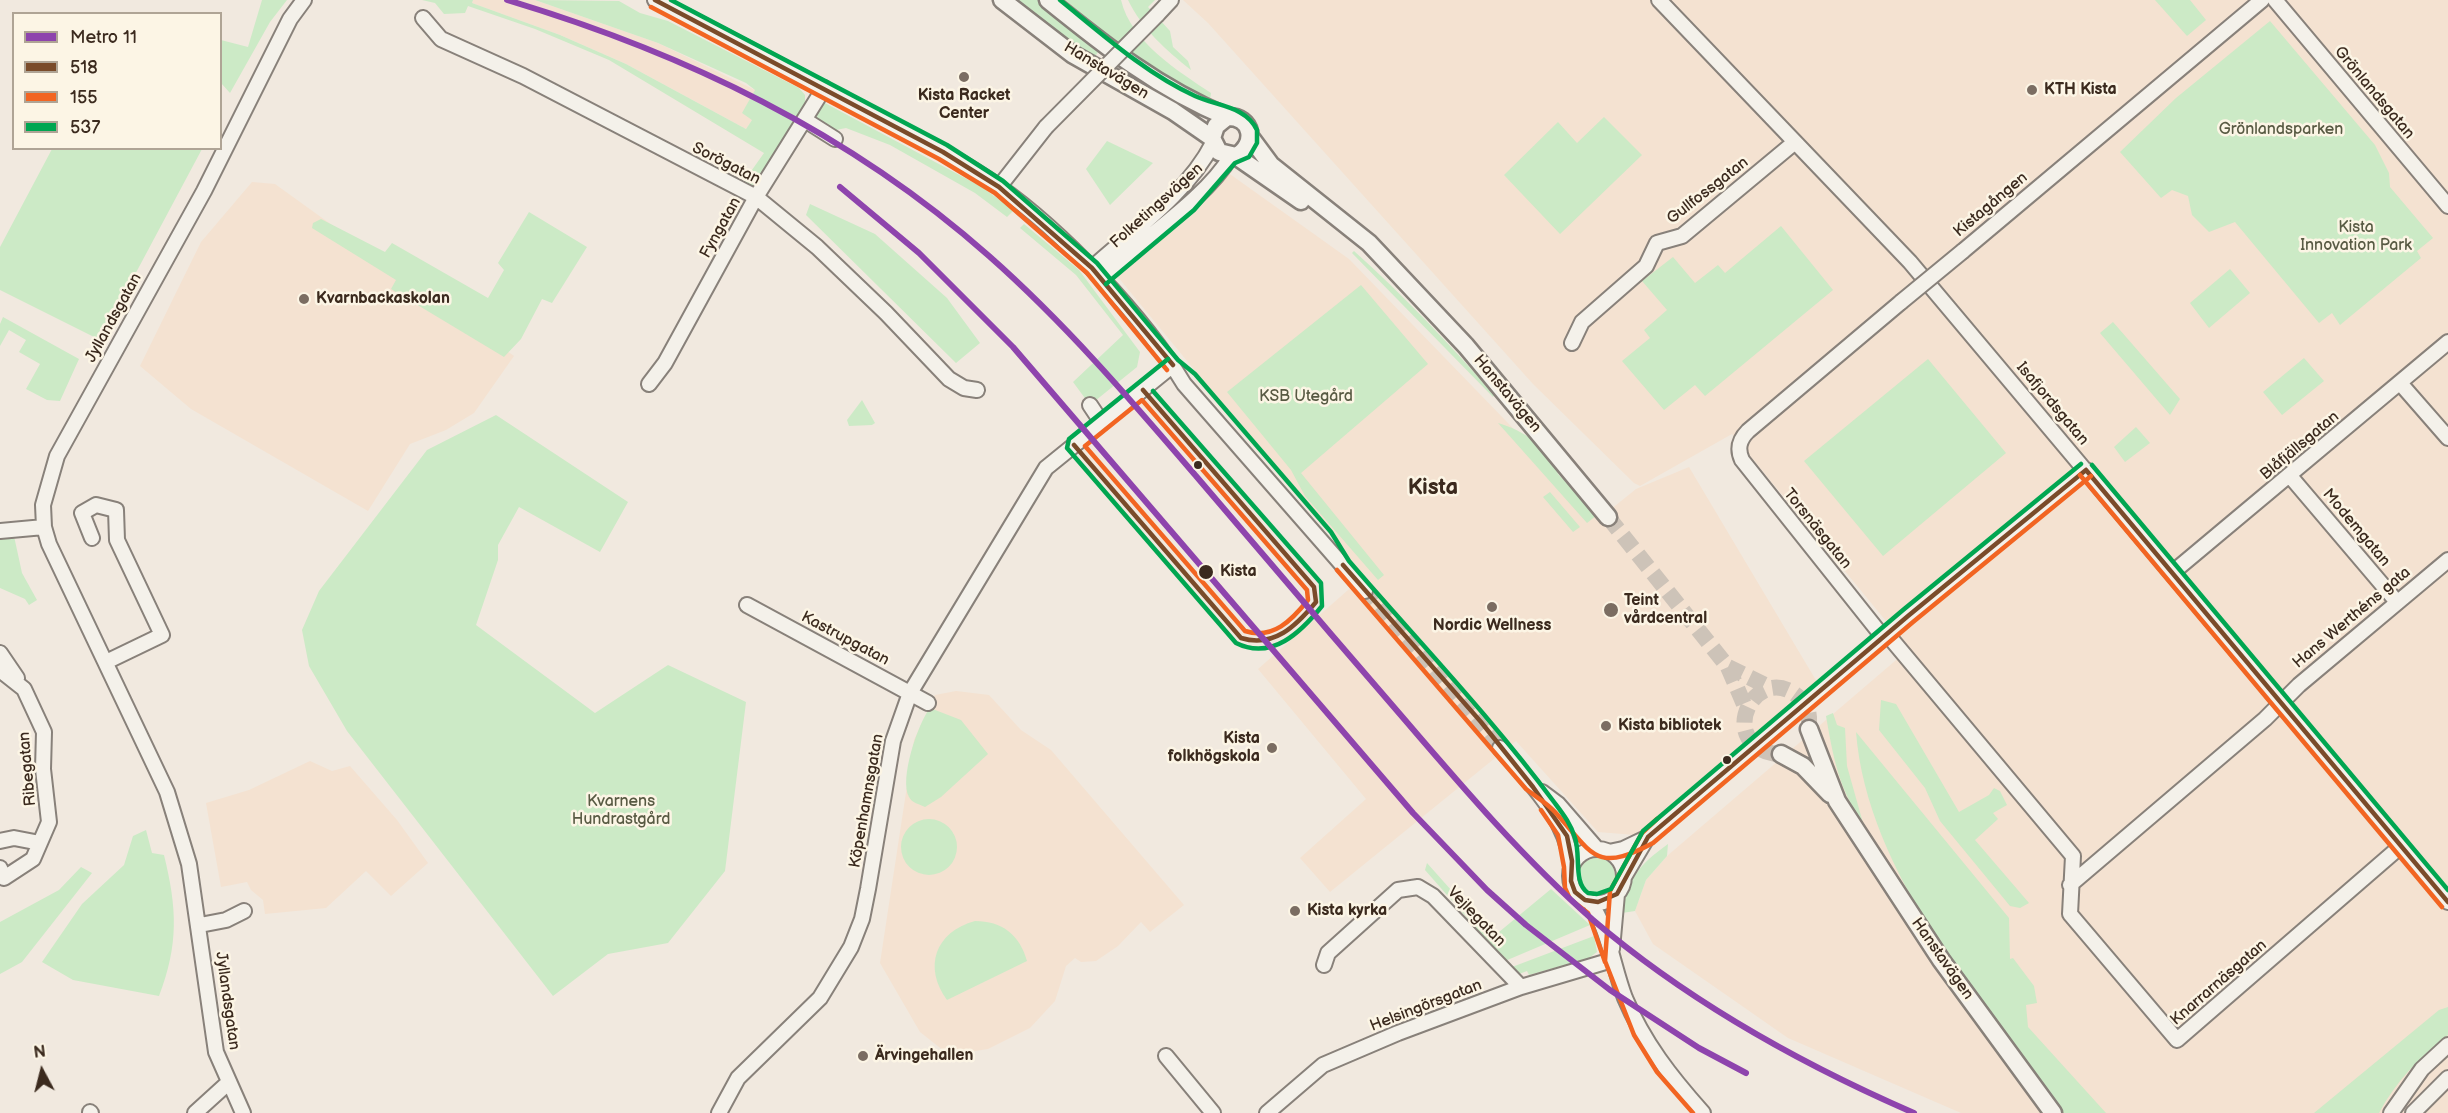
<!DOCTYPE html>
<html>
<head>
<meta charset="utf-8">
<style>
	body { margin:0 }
	#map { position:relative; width:2448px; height:1113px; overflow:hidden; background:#f1e9df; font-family:"Balsamiq Sans",sans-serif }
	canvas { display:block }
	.legend { position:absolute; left:12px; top:12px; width:210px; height:138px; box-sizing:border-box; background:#fcf5e5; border:2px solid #afa495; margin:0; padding:8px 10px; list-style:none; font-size:18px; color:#3b2a1e }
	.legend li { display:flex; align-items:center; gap:12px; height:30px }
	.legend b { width:30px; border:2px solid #afa495 }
	.north { position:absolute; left:12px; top:1041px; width:60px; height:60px; -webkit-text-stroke:4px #fcf5e5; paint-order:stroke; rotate:353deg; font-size:16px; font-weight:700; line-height:24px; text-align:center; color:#3b2a1e }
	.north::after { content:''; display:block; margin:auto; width:21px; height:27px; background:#3b2a1e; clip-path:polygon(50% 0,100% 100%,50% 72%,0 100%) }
</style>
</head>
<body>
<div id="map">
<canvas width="2448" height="1113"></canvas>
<ul class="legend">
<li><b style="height:8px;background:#8e44ad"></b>Metro 11</li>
<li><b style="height:8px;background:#7a4b2a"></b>518</li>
<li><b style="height:8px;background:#f26522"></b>155</li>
<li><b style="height:8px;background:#00a651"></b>537</li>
</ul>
<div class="north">N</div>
</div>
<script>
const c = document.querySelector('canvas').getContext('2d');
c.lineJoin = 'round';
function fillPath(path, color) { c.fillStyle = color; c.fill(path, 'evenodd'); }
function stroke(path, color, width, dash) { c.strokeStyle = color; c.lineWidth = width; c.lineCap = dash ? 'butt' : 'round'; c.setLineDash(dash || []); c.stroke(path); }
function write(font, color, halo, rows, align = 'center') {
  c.font = font + ' "Balsamiq Sans",sans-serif'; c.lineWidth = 5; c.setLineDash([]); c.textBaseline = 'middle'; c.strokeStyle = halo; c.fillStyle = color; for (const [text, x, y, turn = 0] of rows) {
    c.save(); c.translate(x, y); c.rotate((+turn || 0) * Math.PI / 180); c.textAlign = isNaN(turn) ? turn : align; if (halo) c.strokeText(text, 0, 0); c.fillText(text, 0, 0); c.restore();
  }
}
const built = new Path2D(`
	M473,0H535L658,43L755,90L752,120L746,129L626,64L560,35L472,3Z
	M1183,0H2448V1113H1961L1788,1038L1653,944L1635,911L1646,880L1667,856L1909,649L1732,434L1640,486L1634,483L1533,384L1208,23Z
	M1227,172L1349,259L1600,518L1636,489L1689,467L1817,682L1635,835L1598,832L1516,741L1330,892L1300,858L1366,799L1258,669L1364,576L1113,271Z
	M252,182L275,184L514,356L474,413L446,430L410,444L368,511L191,409L140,366L201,242Z
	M956,691L989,695L1021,730L1051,750L1184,905L1150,932L1141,922L1118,946L1096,961L1081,962L1075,958L1066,966L1055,1001L1030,1028L988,1049L963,1053L944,1051L920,1032L880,963L914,740L935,695Z
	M310,761L332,771L350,766L397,820L428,863L391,896L366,871L326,908L265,914L263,900L251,890L247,882L221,887L206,803L249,790Z`);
const green = new Path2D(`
	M262,0H287L270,22L230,93L221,83V40L248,47Z
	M422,0H473L472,3L560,35L626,64L746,129L752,120L742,113L755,90L746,83L658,43L535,0L619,1L640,13L668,21L799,88L805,95V104C800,117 766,180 756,185C751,188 747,186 742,184L764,153L609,60L535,29L468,6L465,13L444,14L435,3Z
	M1014,0H1040L1100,49L1094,58L1053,32Z
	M1058,0H1121C1131,42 1178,71 1211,93L1210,100L1147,69Z
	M1128,0H1155L1148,7L1170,31L1173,47L1188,61L1191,70C1166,50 1142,29 1128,0Z
	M2155,0H2190L2206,20L2187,36Z
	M2270,21L2375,145L2389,173L2390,187L2433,238L2417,251L2421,258L2340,325L2332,313L2319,323L2235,222L2209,232L2192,215L2188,196L2172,190L2161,198L2120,152L2176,98Z
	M823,102L980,186L1014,210L1007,217L975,193L890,145L846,128L831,131L813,118Z
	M1604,117L1642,155L1560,234L1504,175L1558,122L1577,143Z
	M1107,141L1153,163L1110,205L1086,169Z
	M52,149H202L100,340L0,290V247Z
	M810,204L875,234L947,298L980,343L956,363L806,215Z
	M529,212L587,247L552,303L542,299L521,339L504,357L391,289L396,280L312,228L313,223L321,219L385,252L392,243L488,298L504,270L498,263Z
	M1024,224L1079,270L1140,352L1137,367L1090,405L1073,382L1123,335L1076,275L1020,228Z
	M1781,226L1833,290L1705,396L1695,385L1664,410L1622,361L1650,338L1644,330L1667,310L1642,281L1673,257L1695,283L1718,265L1725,273Z
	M1354,251C1404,296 1450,344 1494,395L1493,397L1352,253Z
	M2230,269L2250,293L2209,328L2190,303Z
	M1361,285L1428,364L1301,473L1384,575L1378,580L1305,496L1291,470L1227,392Z
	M3,317L79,359L60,401L47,400L26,389L40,364L19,352L26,340L9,330L0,346V324Z
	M2113,322L2180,399L2170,415L2100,333Z
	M2304,358L2324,381L2282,415L2263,392Z
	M1928,359L2006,453L1883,556L1804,461Z
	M862,400L875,423L872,425L849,426L847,420Z
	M496,415L628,502L600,552L519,507L498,545V560L476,625L595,713L668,665L746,702L725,871L668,943L608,954L553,996L347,731L309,666L302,630L319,591L427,450Z
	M1498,423C1523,430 1550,448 1558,474L1597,515L1587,523Z
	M2136,427L2150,443L2125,462L2114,447Z
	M1550,492L1580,527L1573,532L1543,497Z
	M14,536L22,573L37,600L29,605L25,599L0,588V538Z
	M1881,700L1896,704L1959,812L1989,795L1994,788L2000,791L2007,805L1993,813L1998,819L1975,840L2029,903L2020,908L2010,906L1940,821L1925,788L1879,730Z
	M930,708L961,720L988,754L941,797L925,807C919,804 912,803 909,797C899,779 918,723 930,708Z
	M1833,713L1837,725L1845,728L1847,766L1863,823C1839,790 1833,756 1826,716Z
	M1856,732L2009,918L2010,959L2013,958L2034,986L2037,1003L2026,1005L2028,1027L2106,1113H2062C1982,1003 1867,872 1856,732Z
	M901 847a28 28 0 1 1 56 0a28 28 0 1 1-56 0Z
	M146,830L152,853L164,855C177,908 179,944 159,996L73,980L42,962L82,904L124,865L133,836Z
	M1668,844L1667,856L1646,880L1635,911L1622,913C1630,876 1638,866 1668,844Z
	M1579 876a18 18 0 1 1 36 0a18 18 0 1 1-36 0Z
	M1427,863L1493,937L1551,889L1590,925L1505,961L1425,870Z
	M81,867L92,873L22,962L0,974V922L59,890Z
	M975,921C1002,921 1020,935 1027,961L947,1000C923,967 935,932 975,921Z
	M1594,936L1597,952L1589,958L1529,975L1527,971L1519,974L1512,967Z
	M2448,1007V1035C2420,1057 2396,1081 2379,1113H2314L2439,1010Z`);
const minorTunnel = new Path2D(`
	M1365,591L1500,748`);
const majorTunnel = new Path2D(`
	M1608,517L1728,667L1746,709
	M1728,667L1771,688
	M1775,754C1715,743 1755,663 1796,695C1806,702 1810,712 1809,723`);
const minor = new Path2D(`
	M655,0C730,39 805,78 880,119C920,140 961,160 998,186C1062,231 1144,317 1184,384L1365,591
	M1659,0L1910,262L2448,902
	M2275,0L2448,206
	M1157,15L1171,0
	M423,18L441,39L523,76L756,197L817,247L886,313L949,379L964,388L977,390
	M805,120L835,139
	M999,187L1046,127
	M1963,251L2262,0
	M1092,268C1134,230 1187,194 1213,143
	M1101,278C1139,241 1205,200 1231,156
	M1572,343L1582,322L1646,266L1657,243L1682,236L1795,142
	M2400,383L2448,438
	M649,384L665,363L756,197L824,88
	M1090,405L1102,423
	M2290,476L2397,602
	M0,531L44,527
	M92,538L82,513L96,505L116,510L117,540L162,635L106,662
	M2172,573L2448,342
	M747,605L928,703
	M1887,634L2073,856L2070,914L2177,1040L2401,846
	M1883,637L1742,460C1737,449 1739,440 1748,431L1901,302
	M0,653L17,678
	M0,670L24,689L44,732L43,769L49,822L33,859L4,878L0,868
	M1500,748C1532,785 1565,816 1572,866
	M1542,792L1558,804L1597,849
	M0,841L14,838L40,843
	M1570 876a27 27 0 1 1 54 0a27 27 0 1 1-54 0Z
	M1609,852L1623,849L1648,837L1908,616L2086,470
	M1624,877L1647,838
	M2070,885L2265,719L2299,685L2448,560
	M1590,902C1609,929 1613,967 1625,998C1644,1043 1671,1077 1703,1113
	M200,925L226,920L244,911
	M1612,949L1617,894
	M1324,965L1328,953L1398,890L1418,887L1433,896L1521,987
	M1166,1056L1213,1113
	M90,1112L91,1113
	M195,1113L228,1083
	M243,1113L216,1052L189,864L167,792L49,544L44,527L43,505L57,456L204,191L290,19L304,0
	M719,1113L738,1078L820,998L851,947L862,919L868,889L893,741L910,693L1046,468L1173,365
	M1267,1113L1323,1065L1398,1033L1521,987L1612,960
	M2391,1113L2422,1069L2448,1045
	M2413,1113L2448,1078`);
const major = new Path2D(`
	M1002,0L1072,54L1173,111L1212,138
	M1048,0C1105,46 1159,89 1227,117C1253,116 1257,145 1236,156L1219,152L1212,138L1216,126L1227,117
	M1251,138L1271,165L1369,243L1466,346L1608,517
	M1236,156L1301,201
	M1809,729L1837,801L1941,960L2053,1113
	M1781,754L1803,766L1830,794`);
const minorBridge = new Path2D(`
	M1046,127L1157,15
	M1901,302L1963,251`);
const bus1 = new Path2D(`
	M655,0L943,152L999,187L1092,268L1173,365
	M1074,445L1241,638C1274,648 1296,626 1316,602L1314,587L1143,390
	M2086,470L2448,902
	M1343,565L1481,722L1533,787L1567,836L1572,861L1571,881L1575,892L1585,900L1598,902L1617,894L1648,837L1908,616L2086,470`);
const bus2 = new Path2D(`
	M651,7L939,159L995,193L1087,273L1167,370
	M1142,400L1307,590L1308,600C1292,620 1273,640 1245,631L1085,446Z
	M2080,475L2442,907
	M1337,570L1526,789C1536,797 1547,803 1555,812C1593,854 1595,874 1653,843L1913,622L2091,476
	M1541,810L1558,835L1564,867L1565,888L1570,899L1588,913L1605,962
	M1657,819L1642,833L1610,891L1605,961L1634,1035L1657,1072L1693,1113`);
const bus3 = new Path2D(`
	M671,0L947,145L1003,181L1097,263L1178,360L1195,374L1331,532L1349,561C1418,641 1491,717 1554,802C1563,814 1571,824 1575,838C1581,855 1573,883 1588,893L1597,894L1611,889L1643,831L1903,610L2081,464
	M1060,0C1102,34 1145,73 1195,96C1216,106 1246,106 1257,130V143L1249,157L1235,163L1194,210L1106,284
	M1153,391L1321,583L1322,606C1301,632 1272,661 1236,643L1067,448L1069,439L1168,359
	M2092,465L2448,890`);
const metro1 = new Path2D(`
	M507,0C684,53 849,132 989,256C1065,323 1130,399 1196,476C1265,557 1335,639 1405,720C1464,789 1524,859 1593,920C1689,1002 1799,1063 1914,1113
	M840,187L919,253L1013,347L1413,813L1487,890L1526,925L1610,990L1699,1048L1746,1073`);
const markers = [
	[964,77,6,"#7b6d62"],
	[2032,90,6,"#7b6d62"],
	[304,299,6,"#7b6d62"],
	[1198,465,5,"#3b2a1e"],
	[1206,572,8,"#3b2a1e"],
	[1492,607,6,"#7b6d62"],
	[1611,610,8,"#7b6d62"],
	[1606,726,6,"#7b6d62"],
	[1272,748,6,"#7b6d62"],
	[1727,760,5,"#3b2a1e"],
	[1295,911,6,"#7b6d62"],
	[863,1056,6,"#7b6d62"]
];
const streetNames = [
	["Hanstavägen",1106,71,31],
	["Grönlandsgatan",2374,93,50],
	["Sorögatan",726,164,27],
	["Gullfossgatan",1708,191,-38],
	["Kistagången",1991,205,-40],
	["Folketingsvägen",1157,206,-42],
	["Fyngatan",721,228,-61],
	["Jyllandsgatan",114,318,-61],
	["Hanstavägen",1507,394,50],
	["Isafjordsgatan",2052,404,50],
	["Blåfjällsgatan",2300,446,-40],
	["Modemgatan",2356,528,50],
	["Torsnäsgatan",1817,529,51],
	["Hans Werthéns gata",2352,618,-40],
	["Kastrupgatan",845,639,28],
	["Ribegatan",28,769,-95],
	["Köpenhamnsgatan",867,801,-80],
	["Vejlegatan",1476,917,46],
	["Hanstavägen",1942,959,55],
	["Knarrarnäsgatan",2219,983,-41],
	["Jyllandsgatan",227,1001,82],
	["Helsingörsgatan",1426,1006,-21]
];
const poiNames = [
	["KTH Kista",2044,90],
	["Kista Racket",964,96,"center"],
	["Center",964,114,"center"],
	["Kvarnbackaskolan",316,299],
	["Teint",1624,601],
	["vårdcentral",1624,619],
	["Nordic Wellness",1492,626,"center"],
	["Kista bibliotek",1618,726],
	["Kista",1260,739,"right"],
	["folkhögskola",1260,757,"right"],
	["Kista kyrka",1307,911],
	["Ärvingehallen",875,1056]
];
const parkNames = [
	["Grönlandsparken",2281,130],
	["Kista",2356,228],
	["Innovation Park",2356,246],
	["KSB Utegård",1306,397],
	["Kvarnens",621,802],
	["Hundrastgård",621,820]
];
const stopNames = [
	["Kista",1220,572]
];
const districtNames = [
	["Kista",1433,488]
];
fillPath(built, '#f4e2d1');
fillPath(green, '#cceac6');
stroke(minorTunnel, '#cdc3b8', 14, [14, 7]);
stroke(majorTunnel, '#cdc3b8', 16, [16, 8]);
stroke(minor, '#88817a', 18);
stroke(major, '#88817a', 21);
stroke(minor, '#f4f1ea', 14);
stroke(major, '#f4f1ea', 16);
stroke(minorBridge, '#88817a', 18, []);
stroke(minorBridge, '#f4f1ea', 14);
stroke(bus1, '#7a4b2a', 4.5);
stroke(bus2, '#f26522', 4.5);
stroke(bus3, '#00a651', 4.5);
stroke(metro1, '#8e44ad', 6);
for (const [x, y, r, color] of markers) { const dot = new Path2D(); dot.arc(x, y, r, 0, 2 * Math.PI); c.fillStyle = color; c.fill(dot); stroke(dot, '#fcf5e5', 2); }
write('16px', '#3b2a1e', '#fcf5e5', streetNames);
write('bold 16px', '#3b2a1e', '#fcf5e5', poiNames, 'left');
write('16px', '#585a43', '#fcf5e5', parkNames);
write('bold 16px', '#3b2a1e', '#fcf5e5', stopNames, 'left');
write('bold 22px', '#3b2a1e', '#fcf5e5', districtNames);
</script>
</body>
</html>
